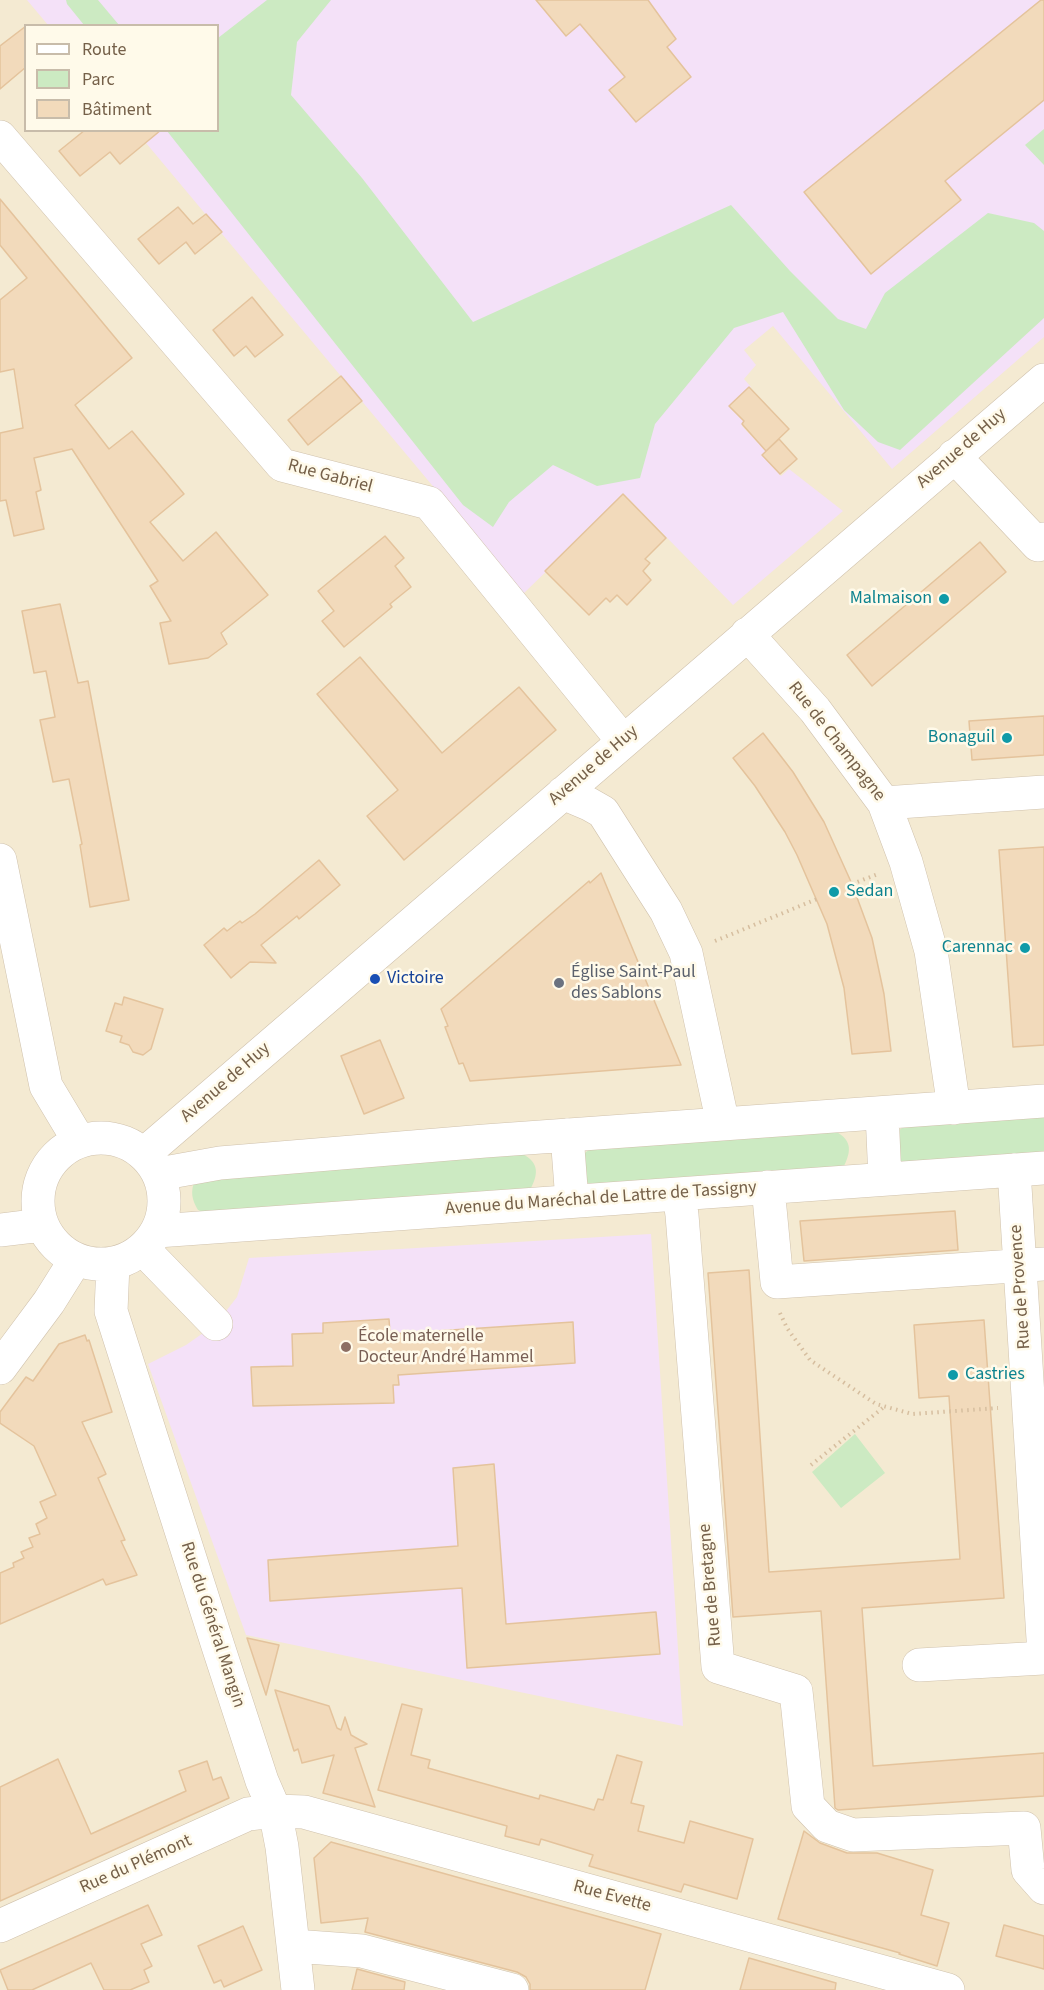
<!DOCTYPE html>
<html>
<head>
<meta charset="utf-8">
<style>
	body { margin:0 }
	#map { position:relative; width:1044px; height:1990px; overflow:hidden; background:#fcf7e4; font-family:"Source Sans 3",sans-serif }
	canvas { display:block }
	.legend { position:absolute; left:24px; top:24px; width:195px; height:108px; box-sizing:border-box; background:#fffaea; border:2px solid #c8bcaa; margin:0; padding:8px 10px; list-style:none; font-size:18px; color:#756049 }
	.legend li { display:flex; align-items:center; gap:12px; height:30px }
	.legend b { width:30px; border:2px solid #c8bcaa }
</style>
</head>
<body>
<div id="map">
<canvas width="1044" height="1990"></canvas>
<ul class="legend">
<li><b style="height:8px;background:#fff"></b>Route</li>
<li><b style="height:16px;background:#cceac2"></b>Parc</li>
<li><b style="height:16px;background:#f2dabb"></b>Bâtiment</li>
</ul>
</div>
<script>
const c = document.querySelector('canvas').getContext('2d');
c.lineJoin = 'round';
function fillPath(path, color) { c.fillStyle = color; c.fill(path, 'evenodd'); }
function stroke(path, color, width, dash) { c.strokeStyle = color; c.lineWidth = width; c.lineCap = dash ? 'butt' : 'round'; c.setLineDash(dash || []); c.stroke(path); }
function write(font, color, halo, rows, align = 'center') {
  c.font = font + ' "Source Sans 3",sans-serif'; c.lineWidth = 5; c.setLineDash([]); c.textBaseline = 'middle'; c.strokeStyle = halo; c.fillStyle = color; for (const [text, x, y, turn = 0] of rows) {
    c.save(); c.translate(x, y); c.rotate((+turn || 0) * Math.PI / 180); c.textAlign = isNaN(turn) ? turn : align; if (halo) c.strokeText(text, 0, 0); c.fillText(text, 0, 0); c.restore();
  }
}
const residential = new Path2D(`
	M0,0H1044V1990H0ZM26,26H218V130H26Z`);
const education = new Path2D(`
	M27,0H1044V337L892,469L773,326L744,350L756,365L744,379L751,387L730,408L745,423L742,426L758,443H761L769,450L763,456L781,476L789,469L843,511L733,605L625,495L523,594L136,131L218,130V26L48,25Z
	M651,1234L683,1726L246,1635L148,1364L186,1345L216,1324L237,1297L249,1258Z`);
const green = new Path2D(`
	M66,0H98L119,25H84L67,4Z
	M267,0H331L297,42L291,95L362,178L473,322L731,205L790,271L838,319L866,329L885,293L988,213L1034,223L1044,231V318L900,450L878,442L844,410L783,312L734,328L655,424L640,478L597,486L553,465L509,502L493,527L463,505L167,131L218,130V38Z
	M1044,129V165L1025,145Z
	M1044,1113V1159L908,1167C893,1156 896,1148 898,1131L906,1125Z
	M829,1128C849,1137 854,1146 844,1166L605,1190L588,1183L582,1173L585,1153L593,1146Z
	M516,1151C536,1159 541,1169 531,1188L211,1215L198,1210C192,1200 190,1192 195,1180Z
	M855,1434L885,1473L841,1508L812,1472Z`);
const building = new Path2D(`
	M536,0H648L676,39L667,47L691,77L636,122L609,90L625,77L580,24L566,36Z
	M1041,0H1044V100L945,181L961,200L871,274L804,192Z
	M26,26V67L0,89V46Z
	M85,130H161L120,164L110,152L80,176L59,151Z
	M0,199L132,358L75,405L109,449L132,431L184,494L150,522L183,561L216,532L268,595L221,633L227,644L208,658L169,664L160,623L171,621L150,586L158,581L72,449L34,458L41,490L36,492L44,529L14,536L6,500L0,501V433L23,428L14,369L0,372V300L27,278L0,245Z
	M178,207L193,224L206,214L222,232L195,254L186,242L159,264L138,239Z
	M252,297L283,335L255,357L246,346L234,356L213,330Z
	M341,376L362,401L308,445L288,420Z
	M749,387L789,429L766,451L742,424L744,421L729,406Z
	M779,439L797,459L780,474L762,455Z
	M623,494L666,538L645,559L650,563L643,571L651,580L627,605L617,595L610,602L606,598L589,615L545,571Z
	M385,536L404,558L395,566L411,587L390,604L392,607L344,647L322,621L334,611L318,591Z
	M980,542L1006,572L872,686L847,655Z
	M60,604L78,683L88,681L129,900L90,907L80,845L82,844L69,779L53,782L40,720L55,717L46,671L34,673L22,611Z
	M360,657L442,753L519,687L556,730L404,860L367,816L398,790L317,694Z
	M1044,716V755L972,760L969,721Z
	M763,733L793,772L824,822L852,884L872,938L884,994L891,1051L852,1054L844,988L827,924L797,855L785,832L755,786L733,758Z
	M1044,847V1045L1013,1047L999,850Z
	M319,860L340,885L299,919L297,916L261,945L276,963L250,962L231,978L204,945L224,928L227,931L240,921L242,923L255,914Z
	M601,873L681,1065L470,1081L463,1063L459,1064L445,1027L448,1026L441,1009L589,881L590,883Z
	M124,997L163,1009L151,1049L143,1055L133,1052L129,1045L120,1042L122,1036L106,1031L115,1003L122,1005Z
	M380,1040L404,1098L364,1114L341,1056Z
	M955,1211L958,1250L804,1261L800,1221Z
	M749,1270L769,1572L960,1559L949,1396L919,1398L914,1325L984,1320L1004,1598L862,1608L873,1766L1044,1753V1796L838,1810L835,1808L821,1611L733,1617L708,1273Z
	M389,1319L390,1334L573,1322L575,1363L398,1375L399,1385H393L394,1403L253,1406L251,1367L293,1366L292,1334L323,1333V1323Z
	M85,1335L87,1341L89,1340L112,1412L82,1422L106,1474L98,1478L125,1540L121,1541L137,1575L106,1585L103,1579L0,1624V1573L14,1567L13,1563L24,1558L21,1552L33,1547L29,1538L40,1534L36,1524L47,1518L40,1502L56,1495L34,1446L0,1423V1412L26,1377L33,1381L59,1344Z
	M494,1464L506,1624L656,1612L660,1654L467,1668L462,1588L270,1601L268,1560L458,1546L453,1468Z
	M247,1638L279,1645L266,1695Z
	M275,1690L329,1706L337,1728L341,1730L345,1717L351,1735L367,1744L355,1748L375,1807L323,1793L334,1755L302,1763L298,1749L294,1751Z
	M402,1704L422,1709L411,1755L430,1760L428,1768L539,1799L540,1795L594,1810L598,1799L603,1800L617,1755L642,1762L631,1803L644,1806L638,1831L684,1843L690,1821L753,1839L737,1899L684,1884L681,1892L589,1866L593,1855L541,1839L539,1845L505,1836L507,1826L378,1790Z
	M58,1759L91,1834L186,1791L179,1771L207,1761L213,1780L221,1777L229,1798L0,1901V1787Z
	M804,1831L820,1843L847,1853H877L933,1870L921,1915L949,1923L937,1966L899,1954L900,1953L778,1919Z
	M331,1842L661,1934L645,1990H530V1984L526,1977L517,1972L365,1932L368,1918L321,1923L314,1858Z
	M148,1905L162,1935L141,1944L152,1966L144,1970L149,1982L130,1990H104L91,1963L32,1990H8L0,1970Z
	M1004,1925L1044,1936V1969L996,1956Z
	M243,1926L262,1970L224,1987L221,1980L214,1983L198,1946Z
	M749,1958L836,1983L835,1990H740Z
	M357,1969L405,1982L404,1990H352Z`);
const path = new Path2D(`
	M852,884L878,874
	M715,941L817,899
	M646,970L658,965
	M780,1313L787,1328L810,1360L876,1404L912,1414L998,1408
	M811,1465L884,1407`);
const minor = new Path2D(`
	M0,137L282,465L429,503L623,741
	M954,456L1038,545L1044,539
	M747,634L815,710L884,803L906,862L931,951L954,1108
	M563,793L589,804L603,812L666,911L686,953L723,1124
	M884,803L1044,792
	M0,860L46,1086L79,1141
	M882,1113L885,1179
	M567,1135L572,1201
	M38 1201a63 63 0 1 1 126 0a63 63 0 1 1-126 0Z
	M144,1154L1044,380
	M1014,1170L1044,1655
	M159,1174L220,1163L485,1141L1044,1101
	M768,1187L777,1282L1044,1264
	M679,1194L682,1215L718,1667L796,1691L808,1806L827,1826L853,1835L1024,1828L1028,1870L1044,1888
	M0,1230L42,1225
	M157,1231L1044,1168
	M143,1249L216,1324
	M113,1264L111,1311L218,1646L262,1781L275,1811L282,1847L298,1990
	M0,1368L49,1302L76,1259
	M919,1665L1044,1658
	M0,1926L248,1814L275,1811L304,1812L948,1990
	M294,1946L362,1951L512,1990`);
const markers = [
	[944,599,6,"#0f9aa8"],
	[1007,738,6,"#0f9aa8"],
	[834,892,6,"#0f9aa8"],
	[1025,948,6,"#0f9aa8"],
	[375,979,6,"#1a4fb4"],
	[559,983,6,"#6b7280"],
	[346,1347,6,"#8d6e63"],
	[953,1375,6,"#0f9aa8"]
];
const streetNames = [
	["Avenue de Huy",962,449,-41],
	["Rue Gabriel",330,477,15],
	["Rue de Champagne",836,742,52],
	["Avenue de Huy",594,766,-41],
	["Avenue de Huy",226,1083,-41],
	["Avenue du Maréchal de Lattre de Tassigny",601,1199,-4],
	["Rue de Provence",1021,1287,-94],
	["Rue de Bretagne",711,1585,-95],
	["Rue du Général Mangin",212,1625,72],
	["Rue du Plémont",136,1865,-24],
	["Rue Evette",612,1897,15]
];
const cultureNames = [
	["Malmaison",932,599],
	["Bonaguil",995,738],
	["Sedan",846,892,"left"],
	["Carennac",1013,948],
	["Castries",965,1375,"left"]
];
const worshipNames = [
	["Église Saint-Paul",571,973],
	["des Sablons",571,994]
];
const transitNames = [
	["Victoire",387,979]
];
const educationNames = [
	["École maternelle",358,1337],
	["Docteur André Hammel",358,1358]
];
fillPath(residential, '#f4ead2');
fillPath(education, '#f4e1f8');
fillPath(green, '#cceac2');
fillPath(building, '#f2dabb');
stroke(building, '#e4c39c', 1.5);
stroke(minor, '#d0c2ad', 34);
stroke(path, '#d6be9f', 4, [1.5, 4.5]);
stroke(minor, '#fff', 33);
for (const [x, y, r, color] of markers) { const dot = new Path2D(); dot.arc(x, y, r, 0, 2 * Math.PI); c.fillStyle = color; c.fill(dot); stroke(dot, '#fffaea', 2); }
write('18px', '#756049', '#fffaea', streetNames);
write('18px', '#0d838f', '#fffaea', cultureNames, 'right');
write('18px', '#5b616d', '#fffaea', worshipNames, 'left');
write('18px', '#164399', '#fffaea', transitNames, 'left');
write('18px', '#785e54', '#fffaea', educationNames, 'left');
</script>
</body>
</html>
